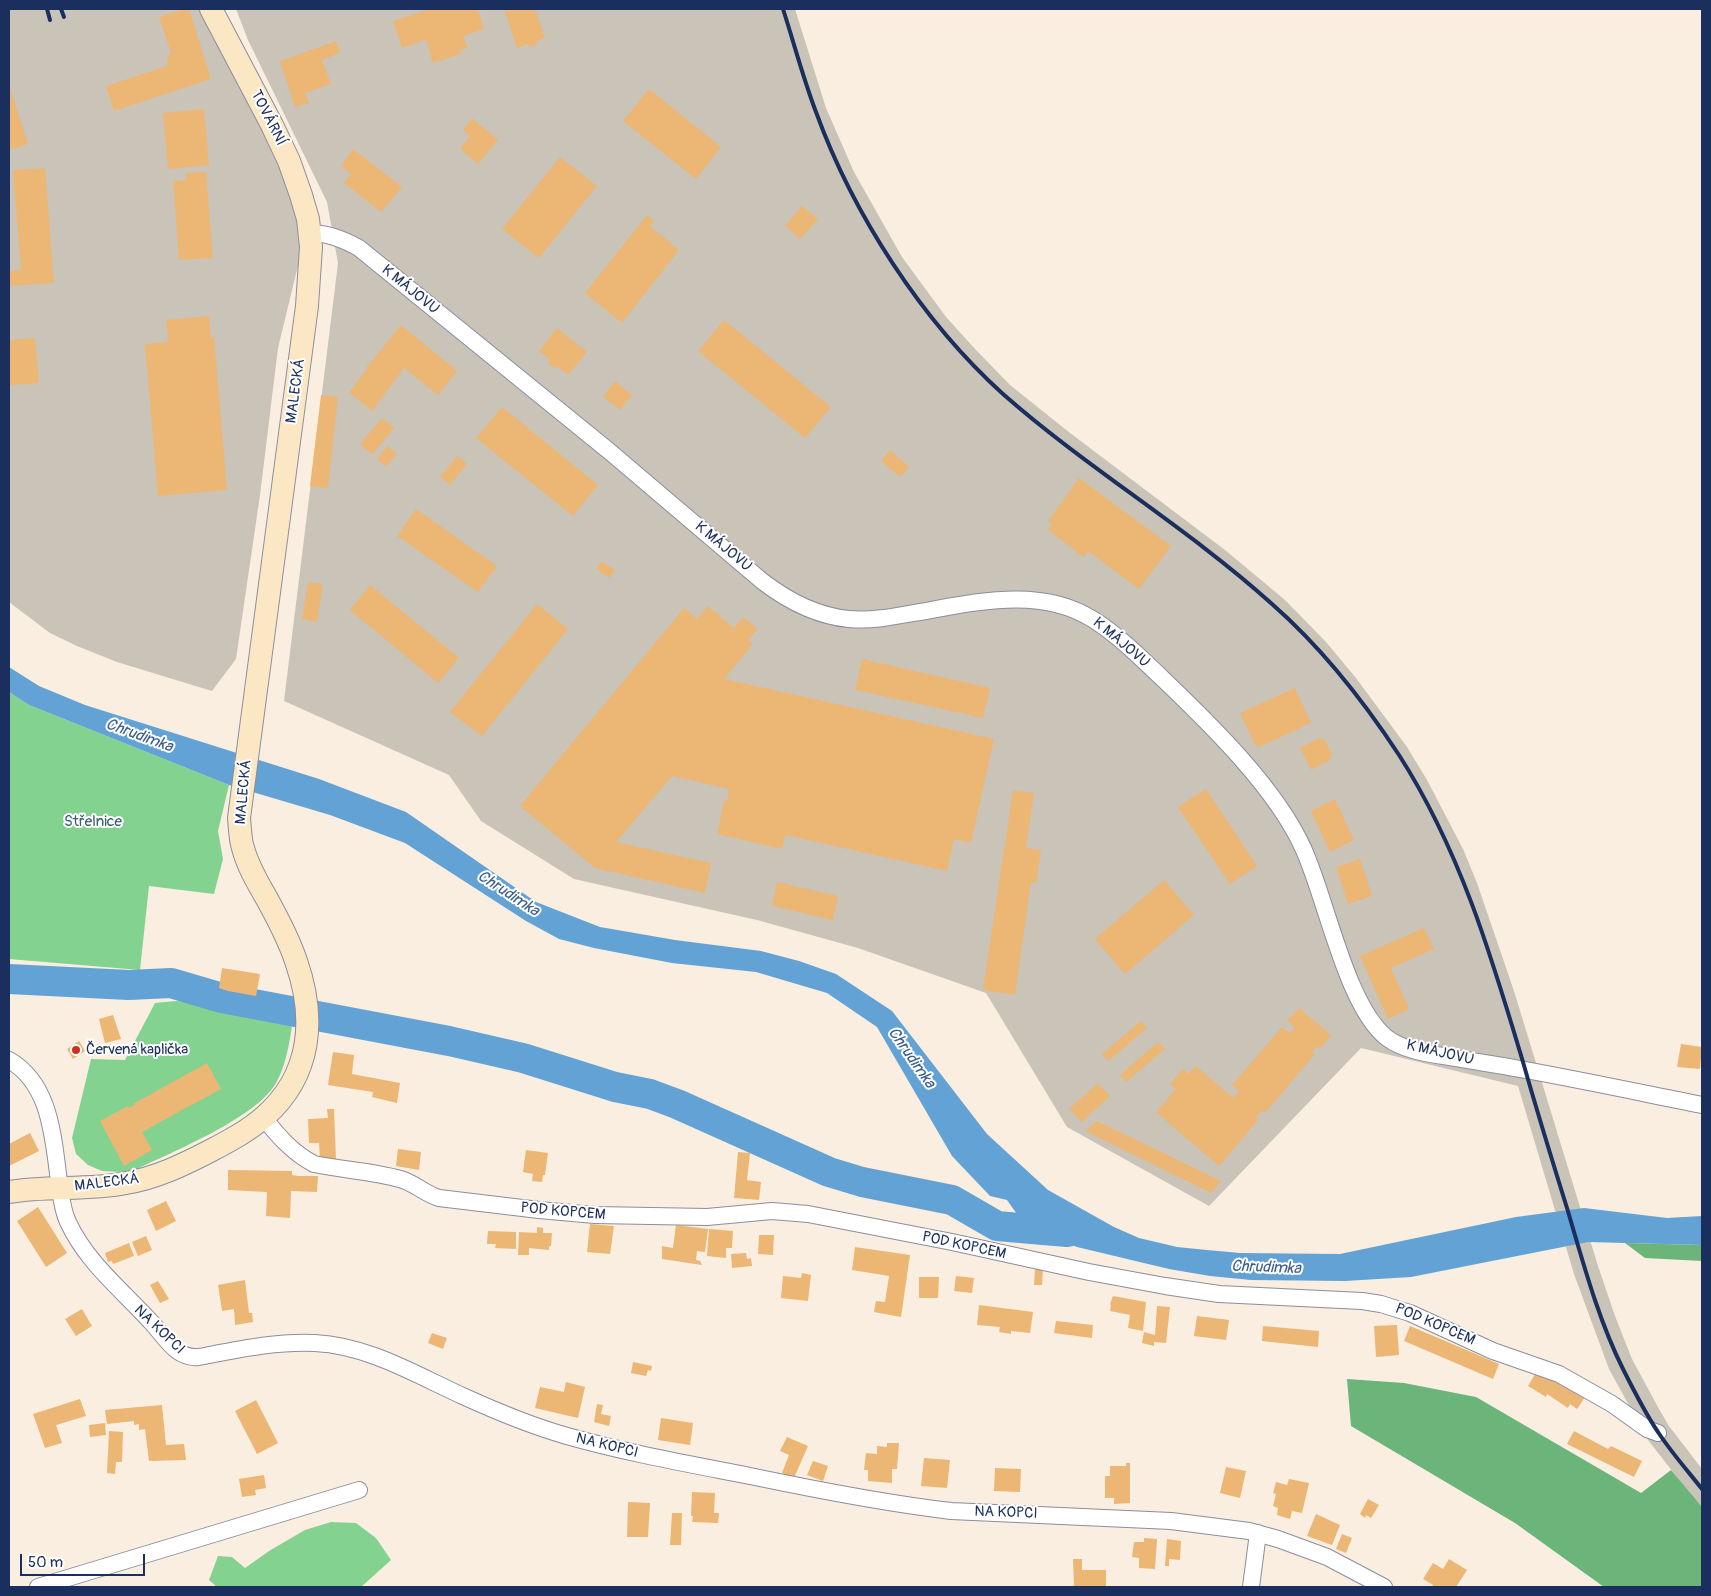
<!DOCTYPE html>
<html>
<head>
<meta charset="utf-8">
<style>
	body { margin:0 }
	#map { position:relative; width:1711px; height:1596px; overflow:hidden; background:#f9eedf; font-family:Pangolin,sans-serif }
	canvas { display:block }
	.frame { position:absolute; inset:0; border:10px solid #1b2f5e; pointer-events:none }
	.scale { position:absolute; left:20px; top:1554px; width:125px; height:22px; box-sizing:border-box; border:2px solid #1b2f5e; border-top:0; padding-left:6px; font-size:15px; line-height:18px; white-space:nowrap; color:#1b2f5e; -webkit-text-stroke:4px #fff; paint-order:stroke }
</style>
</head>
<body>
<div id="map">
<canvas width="1711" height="1596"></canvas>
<div class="frame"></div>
<div class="scale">50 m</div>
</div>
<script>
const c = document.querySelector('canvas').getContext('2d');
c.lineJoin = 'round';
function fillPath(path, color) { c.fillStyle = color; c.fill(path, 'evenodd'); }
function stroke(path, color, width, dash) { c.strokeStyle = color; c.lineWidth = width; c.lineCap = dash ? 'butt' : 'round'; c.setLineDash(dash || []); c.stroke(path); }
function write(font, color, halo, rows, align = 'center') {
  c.font = font + ' Pangolin,sans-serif'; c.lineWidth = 4; c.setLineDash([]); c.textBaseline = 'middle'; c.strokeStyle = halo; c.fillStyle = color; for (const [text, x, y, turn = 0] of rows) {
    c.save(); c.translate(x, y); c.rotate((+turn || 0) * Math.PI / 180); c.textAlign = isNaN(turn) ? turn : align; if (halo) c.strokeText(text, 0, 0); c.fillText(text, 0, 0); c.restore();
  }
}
const industrial = new Path2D(`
	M9,9H204L279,156L296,212L301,253L278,348L260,495L236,659L212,691L117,662L77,646L50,633L9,602Z
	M236,9H795L826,108L854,172L902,257L946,317L976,350L1010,385L1070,433L1225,550L1285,600L1326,642L1356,678L1407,747L1427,780L1463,849L1477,883L1514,991L1598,1266L1615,1316L1632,1359L1659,1409L1669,1426L1702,1469V1507L1694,1499L1648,1440L1609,1369L1574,1274L1518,1086L1361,1048L1209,1206L1067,1127L986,993L858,948L757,920L574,879L481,821L449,775L284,701L338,263L327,202L248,40Z`);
const green = new Path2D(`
	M9,692L29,705L229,785L218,831L223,859L214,894L149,886L140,970L9,959Z
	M176,1001L222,1004L293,1017C291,1036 286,1067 276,1083C256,1118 174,1151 137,1169L120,1172L102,1171L88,1165L76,1154L72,1138L91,1059L125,1060L155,1003Z
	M331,1522L356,1523L376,1538L391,1560L361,1587H217L209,1580L218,1556L232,1557L245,1568L269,1551L305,1530Z`);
const forest = new Path2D(`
	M1625,1243L1702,1245V1261L1645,1258Z
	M1347,1379L1404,1383L1476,1397L1641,1493L1671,1470L1702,1507V1587H1604L1515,1523L1351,1426Z`);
const water = new Path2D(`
	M9,667L39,686L85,705L319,779L406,812L536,902L600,927L675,940L761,951L799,961L836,974L892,1011L987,1134L1048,1190L1114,1227L1139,1238L1177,1247L1207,1250L1240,1253L1340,1254L1516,1217L1584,1208L1667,1218L1702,1216V1245L1588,1242L1411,1277L1345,1281L1251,1280L1210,1276L1169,1269L1077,1247L1027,1228L1007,1200L990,1196L952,1156L877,1027L827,993L756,972L672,963L594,948L559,939L526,921L405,843L330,815L229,785L29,705L9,692Z`);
const river = new Path2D(`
	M9,979L129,985L171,983L222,998L449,1041L523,1058L615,1087L650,1094L677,1104L829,1172L862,1182L952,1200L997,1226L1067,1232`);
const building = new Path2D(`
	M184,9H189L211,79L114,111L106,86L167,66V58L171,53L159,17Z
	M430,9H478L484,29L463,36L468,48L460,50L461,54L433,63L426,40L402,48L393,21Z
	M504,9H535L545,38L537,41L538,44L530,47L529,44L517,48Z
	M336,41L340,53L322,60L331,84L305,93L309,103L295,107L280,61Z
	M9,85L28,144L9,150Z
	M649,89L721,147L696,179L623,121Z
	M204,109L209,165L168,169L163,113Z
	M472,118L498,140L478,164L460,149L470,136L463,130Z
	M353,149L402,187L381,212L344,183L351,174L341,166Z
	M560,157L597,186L539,258L502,229Z
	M45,168L54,283L9,286V271L21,270L13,170Z
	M206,172L213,258L179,260L173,181L186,180V173Z
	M802,206L818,219L800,239L785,226Z
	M647,215L654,221L650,226L679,250L622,323L585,293Z
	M209,316L211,338L214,337L227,490L158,496L145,344L168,342L166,320Z
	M724,320L831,407L805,438L698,351Z
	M401,325L457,371L438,395L404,368L372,411L349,392L367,369L366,368Z
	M557,328L587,352L568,375L557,366L555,369L548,363L550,360L539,351Z
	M35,338L39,383L10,385L9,340Z
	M615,381L632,395L620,410L603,397Z
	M321,395L338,397L328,488L310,486Z
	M502,407L598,485L573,516L476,438Z
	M382,418L394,428L372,455L360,444Z
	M387,446L397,454L386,466L377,459Z
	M890,450L909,467L900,477L881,461Z
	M457,456L467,464L450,485L440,477Z
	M1079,478L1171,546L1139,589L1088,551L1084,557L1048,530L1052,524L1048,521Z
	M416,509L497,566L478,592L397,536Z
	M602,561L615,570L609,578L596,569Z
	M308,582L323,584L317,622L302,619Z
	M370,585L459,658L438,683L350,610Z
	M537,604L568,629L482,736L450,712Z
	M708,606L734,628L743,617L758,629L748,640L753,644L724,679L994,739L971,843L954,839L947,871L785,835L782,849L717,834L724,801H727L729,789L672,776L616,842L711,863L705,893L595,868L520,806L684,608L697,619Z
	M862,659L990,688L983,718L855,690Z
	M1295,688L1311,723L1259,747L1255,745L1240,713Z
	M1319,738L1325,740L1332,754L1330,760L1311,770L1300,748Z
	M1206,789L1257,866L1230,884L1178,807Z
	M1013,790L1034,793L1026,848L1041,850L1036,883L1031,882L1015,995L983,990Z
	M1335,799L1354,840L1330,852L1311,811Z
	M1360,859L1372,896L1348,904L1336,867Z
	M1164,880L1194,915L1125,974L1095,939Z
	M777,882L838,896L833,920L772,906Z
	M1424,928L1434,949L1391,968L1409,1009L1388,1019L1360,956Z
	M222,968L260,974L256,996L228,991L219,988Z
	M1299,1008L1331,1035L1320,1049L1317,1046L1312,1052L1315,1054L1265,1113L1262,1111L1256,1117L1258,1120L1219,1166L1156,1112L1176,1089L1170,1084L1183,1069L1188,1074L1196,1066L1233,1098L1239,1091L1232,1085L1282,1027L1290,1033L1295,1027L1287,1021Z
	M113,1015L121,1039L105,1043L99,1019Z
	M1141,1021L1147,1028L1108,1061L1102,1054Z
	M79,1041L85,1051L73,1059L67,1049Z
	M1158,1042L1165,1049L1126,1082L1120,1075Z
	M1681,1044L1702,1047L1700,1069L1677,1067Z
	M333,1052L354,1055L352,1074L400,1083L397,1103L372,1097L373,1092L328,1085Z
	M207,1063L221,1089L142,1132L152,1150L124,1166L100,1121L128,1106L129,1108L134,1105L133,1104Z
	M1098,1083L1110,1096L1082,1122L1069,1109Z
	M327,1109H334L336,1160H320L319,1143H309L308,1119L328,1118Z
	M1097,1121L1221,1181L1211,1193L1085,1131Z
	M30,1133L39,1151L9,1166V1144Z
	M398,1149L421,1152L419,1170L396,1166Z
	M526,1150L548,1153L545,1175H543L542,1182L532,1181L533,1174L523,1172Z
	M738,1152L750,1153L747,1180L761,1182L759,1200L734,1198Z
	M228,1170L292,1171V1175L298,1176H318L317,1192L291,1191L290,1218L266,1216L267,1192L228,1190Z
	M166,1201L176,1221L156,1231L147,1210Z
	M38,1207L67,1253L46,1267L17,1221Z
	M590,1224L614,1226L610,1254L587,1252Z
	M676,1225L708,1229L705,1252L697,1251L696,1260L700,1261L702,1265L662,1259V1246L673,1248Z
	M537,1227L543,1228V1233H552L551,1246H549V1250L529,1248V1255H518L519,1232L537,1233Z
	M709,1229L733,1231L732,1248H726V1258L707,1256Z
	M488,1231L516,1232V1249L495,1248L496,1244H487Z
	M759,1235H774L773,1255L758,1254Z
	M146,1236L152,1250L138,1256L132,1242Z
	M129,1243L134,1256L113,1264L112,1261L108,1262L105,1253Z
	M855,1247L910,1255L901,1317L874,1312L876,1301L885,1302L889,1276L852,1270Z
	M746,1253L747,1259L751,1258L752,1266L732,1268L731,1254Z
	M1035,1269H1043L1042,1285H1034Z
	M802,1273L811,1275L808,1301L781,1298L783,1276L801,1278Z
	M956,1276L974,1278L972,1293L954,1291Z
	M919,1277H939L938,1298H919Z
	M245,1280L249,1313H252L253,1322L235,1325L234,1309L222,1311L218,1285Z
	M158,1281L169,1299L160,1303L150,1285Z
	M1113,1296L1146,1302L1143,1331L1128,1328L1130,1315L1110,1311L1111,1306L1110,1304Z
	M979,1305L1033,1312L1030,1333L1011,1331V1334L999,1332L1000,1327L977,1325Z
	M1157,1306L1170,1307L1166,1343L1154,1342V1346L1142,1343L1144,1332L1155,1335Z
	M82,1309L92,1326L76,1336L65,1319Z
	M1197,1316L1229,1320L1226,1340L1194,1336Z
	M1056,1321L1093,1325L1092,1338L1054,1333Z
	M1397,1325L1399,1355L1376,1357L1374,1326Z
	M1263,1326L1319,1331L1318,1347L1262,1341Z
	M1410,1326L1499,1364L1493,1379L1404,1341Z
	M432,1333L447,1338L443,1349L428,1343Z
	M633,1362L652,1366L651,1371L648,1370L646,1376L631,1373Z
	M1537,1371L1555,1382L1556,1380L1585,1397L1577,1409L1570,1404L1568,1408L1547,1394L1546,1397L1528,1386Z
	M566,1382L585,1387L578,1418L535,1408L540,1387L564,1392Z
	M80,1399L86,1416L56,1425L62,1443L45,1448L33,1414Z
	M256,1400L278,1443L257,1454L235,1411Z
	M597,1404L603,1405L601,1414L611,1416L609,1426L594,1422Z
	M162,1405L166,1445L184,1444L186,1460L149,1461L145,1429L139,1430V1424L134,1425V1421L107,1424L105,1410Z
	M661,1418L693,1423L690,1445L658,1440Z
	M105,1423L106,1435L90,1437L89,1425Z
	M109,1431L123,1432L122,1462H116L115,1474L107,1473Z
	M1574,1431L1608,1449L1611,1446L1642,1461L1634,1477L1567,1444Z
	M787,1437L808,1446L794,1478L782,1473L789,1455L780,1451Z
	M887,1443H899L897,1469H892V1483L868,1481V1470H864L866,1453L877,1454V1446L887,1447Z
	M924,1458L950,1460L947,1488L921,1486Z
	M813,1461L828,1466L823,1481L807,1475Z
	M1126,1463H1130V1503L1114,1504V1498H1105V1476H1110V1466H1126Z
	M1226,1467L1246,1471L1240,1498L1220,1493Z
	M995,1468L1021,1469L1020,1492L994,1491Z
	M264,1475L266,1488L255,1490L256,1495L242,1497L239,1479Z
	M1289,1479L1309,1483L1302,1513L1292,1511L1290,1519L1277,1515L1278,1508L1273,1506L1276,1494L1273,1493L1276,1482L1287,1485Z
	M692,1492L715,1493L714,1513H719L718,1523L692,1522L693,1516H691Z
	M1368,1499L1379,1505L1371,1518L1366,1515L1365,1518L1360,1514Z
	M628,1502L650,1503L648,1537H627Z
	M672,1513H682L681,1545H670Z
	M1316,1514L1340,1525L1332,1545L1307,1536Z
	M1342,1534L1352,1538L1346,1553L1336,1549Z
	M1144,1538L1157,1539L1155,1569L1139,1568V1558L1132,1557L1134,1542H1144Z
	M1167,1539L1181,1541L1180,1560L1169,1559V1566H1165Z
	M1073,1559H1082V1570H1106V1587H1074Z
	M1449,1559L1467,1570L1456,1587H1432L1433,1585L1423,1579L1433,1563L1443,1569Z`);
const street = new Path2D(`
	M310,233C328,233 343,239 359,248L609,451L762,581C788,601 816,616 849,619C870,621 892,617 914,613C973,603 1040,585 1094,620C1119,636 1141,658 1162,678C1210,724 1276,788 1303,848C1326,897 1346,1006 1387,1038C1406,1052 1433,1054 1455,1058C1477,1062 1499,1065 1520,1069C1581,1080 1642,1093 1702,1105
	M9,1060C51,1084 53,1138 59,1181C61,1195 62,1210 68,1222C87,1263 122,1290 152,1323C166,1338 176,1359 199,1357C236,1350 276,1341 315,1343C370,1346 416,1375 465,1397C498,1412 532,1426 567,1436C627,1453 689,1464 750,1476C817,1490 883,1503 951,1511L1171,1521L1249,1531L1278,1539L1327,1557L1384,1587
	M264,1118C278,1136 293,1153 314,1164C343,1170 372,1171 400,1179C415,1183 425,1194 439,1198L539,1210L595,1215L707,1217L772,1211L808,1214L952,1242L1089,1272L1165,1286L1219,1294L1362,1301L1381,1304L1410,1313L1493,1351L1559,1374L1612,1404L1647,1429L1658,1433
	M38,1587L359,1490
	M1251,1587L1258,1533`);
const secondary = new Path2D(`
	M9,1192C47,1185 87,1191 126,1183C156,1178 183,1165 210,1151C229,1141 248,1131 264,1117C312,1075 316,1018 296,961C289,940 278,919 267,899C258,883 248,867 243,848C240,839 240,828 239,818L307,306L311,247L308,219L301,195L289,161L272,125L211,9`);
const rail = new Path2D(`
	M47,9L50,20
	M61,9L64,17
	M783,9C794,43 803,78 816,112C853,214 922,321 1003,394C1088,469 1188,528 1272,604C1321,647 1363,700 1399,755C1460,850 1491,955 1523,1062C1537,1111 1552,1160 1567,1208C1583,1262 1598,1319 1623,1369C1634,1391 1645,1413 1658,1432C1671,1452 1687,1470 1702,1489`);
const markers = [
	[76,1050,5,"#c8321e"]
];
const streetNames = [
	["TOVÁRNÍ",268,118,63],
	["K MÁJOVU",410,290,39],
	["MALECKÁ",296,391,-82],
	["K MÁJOVU",723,547,40],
	["K MÁJOVU",1121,643,40],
	["MALECKÁ",244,792,-85],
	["K MÁJOVU",1440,1053,13],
	["MALECKÁ",107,1183,-7],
	["POD KOPCEM",563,1212,5],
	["POD KOPCEM",964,1246,12],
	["POD KOPCEM",1435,1325,23],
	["NA KOPCI",159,1330,44],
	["NA KOPCI",607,1446,14],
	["NA KOPCI",1006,1513,2]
];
const parkNames = [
	["Střelnice",93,822]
];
const poiNames = [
	["Červená kaplička",86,1050]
];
const waterNames = [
	["Chrudimka",139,736,20],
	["Chrudimka",508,894,33],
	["Chrudimka",911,1058,55],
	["Chrudimka",1266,1268,2]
];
fillPath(industrial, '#cac3b8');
fillPath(green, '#84d290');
fillPath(forest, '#6bb47a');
fillPath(water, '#63a2d5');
stroke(river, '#63a2d5', 30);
fillPath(building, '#ecb774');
stroke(street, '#8a8e9e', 18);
stroke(secondary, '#8a8e9e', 24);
stroke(street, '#fff', 16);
stroke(secondary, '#fbe7c3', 22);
stroke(rail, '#1b2f5e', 4);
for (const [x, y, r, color] of markers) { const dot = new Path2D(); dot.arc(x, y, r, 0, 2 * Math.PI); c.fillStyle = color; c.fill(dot); stroke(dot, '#fff', 2); }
write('15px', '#1b2f5e', '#fff', streetNames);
write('15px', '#3a606d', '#fff', parkNames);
write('15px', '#1b2f5e', '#fff', poiNames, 'left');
write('italic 16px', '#385d8e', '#fff', waterNames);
</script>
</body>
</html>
